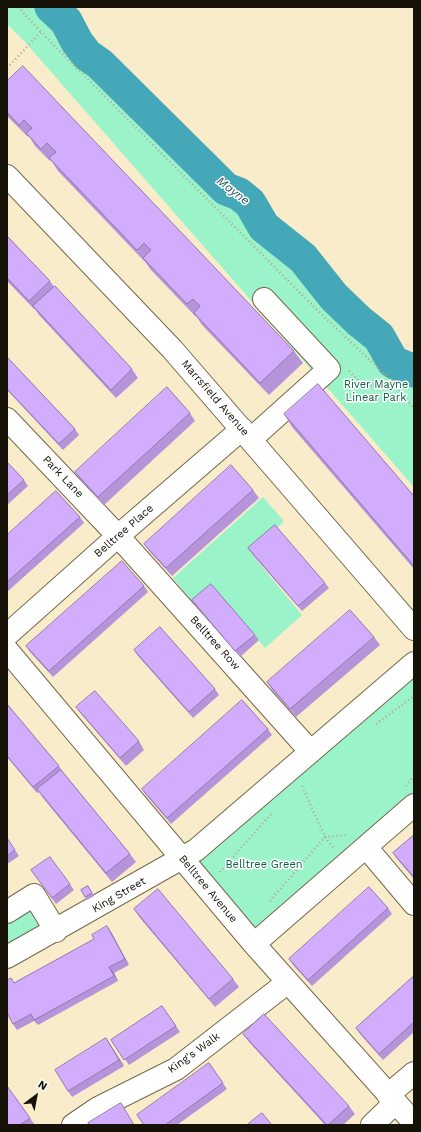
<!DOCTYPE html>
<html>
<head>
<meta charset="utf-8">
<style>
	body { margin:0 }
	#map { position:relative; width:421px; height:1132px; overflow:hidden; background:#f8ecca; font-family:"Work Sans",sans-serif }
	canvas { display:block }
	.frame { position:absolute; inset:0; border:8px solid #161207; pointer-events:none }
	.north { position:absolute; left:16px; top:1076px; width:40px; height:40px; -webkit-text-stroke:3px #fff; paint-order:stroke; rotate:32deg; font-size:11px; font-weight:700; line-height:16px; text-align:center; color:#161207 }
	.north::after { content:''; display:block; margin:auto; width:14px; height:18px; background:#161207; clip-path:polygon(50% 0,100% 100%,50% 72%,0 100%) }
</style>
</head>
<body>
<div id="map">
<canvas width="421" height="1132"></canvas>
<div class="frame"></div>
<div class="north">N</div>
</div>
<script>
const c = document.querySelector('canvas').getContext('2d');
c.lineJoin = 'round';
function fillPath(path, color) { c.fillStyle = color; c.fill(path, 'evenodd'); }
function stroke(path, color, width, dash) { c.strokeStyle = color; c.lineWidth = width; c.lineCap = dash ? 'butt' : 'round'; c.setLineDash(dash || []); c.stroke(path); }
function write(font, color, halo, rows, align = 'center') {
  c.font = font + ' "Work Sans",sans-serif'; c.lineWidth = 3; c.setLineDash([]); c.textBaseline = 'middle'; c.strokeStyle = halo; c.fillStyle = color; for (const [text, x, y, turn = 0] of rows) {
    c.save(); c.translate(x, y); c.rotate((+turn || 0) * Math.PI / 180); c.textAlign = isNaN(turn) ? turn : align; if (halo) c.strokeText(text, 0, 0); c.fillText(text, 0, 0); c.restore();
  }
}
const green = new Path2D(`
	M7,7H47L414,382V487L25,42L7,24Z
	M263,497L283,520V523L277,528L268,534L250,552L302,615L265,648L215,590L194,601L191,600L173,578Z
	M414,676V796L259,930L247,928L194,864Z
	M29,907L44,927L7,954V918Z`);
const river = new Path2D(`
	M51,7L66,21L77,42L87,55L100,64L226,189L239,194L250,203L264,227L303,258L334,297L359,321L379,337L393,362L414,371`);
const path = new Path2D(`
	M18,7L41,32
	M7,68L41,32L318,311L395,384L414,409
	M349,371L364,386L395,384
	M376,724L414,696
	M302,786L326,839L334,848
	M406,786L414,776
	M220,872L271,814
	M270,901L325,837L347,835`);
const minor = new Path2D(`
	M7,176L172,349L414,629
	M7,419L118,536L310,751
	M251,439L329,369L264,299
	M7,635L118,536L242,429
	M7,650L254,944L414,1123
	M366,847L414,904
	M7,912L34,895L56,931
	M254,944L414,805
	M7,957L196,850L414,663
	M388,1095L414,1073
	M73,1125L98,1108L176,1069L288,982
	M372,1125L395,1103`);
const wall = new Path2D(`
	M7,81L294,351L303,363L269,395L202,325L196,316V317L151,270L146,263L58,171L51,160L50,161L35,146L29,136L28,137L7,116Z
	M7,236L50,281L54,287L132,369L138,378L116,398L39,315L35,309H34L7,281Z
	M7,357L75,429L79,435L63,450L7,390Z
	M190,413L195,421L104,505L81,480L75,472Z
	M284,414L414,496V569L292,427Z
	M7,462L24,480L28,486L7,505Z
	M253,490L259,498L172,576L150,552L144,544Z
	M80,517L84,523L7,592V535Z
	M248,548L325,583L329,588L302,611L252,554Z
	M144,586L148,592L53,677L30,652L26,646Z
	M192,600L255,635L259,640L240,657L196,606Z
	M374,637L380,645L296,717L273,691L267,682Z
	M134,650L215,689L219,695L193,718L138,656Z
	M7,704L59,766L63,772L130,854L136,862L112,882L43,798L39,792L37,793L7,757Z
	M76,707L139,741L144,750L126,766L82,715Z
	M268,729L272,735L171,824L146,795L142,789Z
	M414,835V879L397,859L393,853Z
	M7,838L19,856L7,864Z
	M31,870L70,884L74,890L56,904Z
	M88,886L94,896L87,900L81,890Z
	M388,908L392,914L312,986L293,965L289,959Z
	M134,909L233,979L239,987L215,1007L140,918Z
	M111,932L129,965L114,973L118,981L38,1025L34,1021L17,1030L13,1024L14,983Z
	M414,976V1032L383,1060L360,1034L356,1028Z
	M162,1006L180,1032L129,1065L111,1040Z
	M243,1034L349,1106L355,1114L343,1125H325L249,1042Z
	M106,1038L124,1066L72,1097L68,1091Z
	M209,1063L227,1089L177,1125H144Z
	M7,1086L35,1125H7Z`);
const shadedWall = new Path2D(`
	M107,926L111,932L129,965L125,959Z
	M109,967L114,973L118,981L114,976Z
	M106,1038L110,1044L124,1066L119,1060Z`);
const building = new Path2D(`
	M23,66L294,351L260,383L194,313L200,306L193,299L187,304L143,258L151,250L144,243L137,250L49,158L56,152L47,143L41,149L26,133L32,128L24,120L19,125L7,112V81Z
	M7,236L50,281L29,301L7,278Z
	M55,286L132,369L111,390L33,306Z
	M7,357L75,429L59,444L7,389Z
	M318,384L414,496V566L284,414Z
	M167,387L190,413L98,497L75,472Z
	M7,462L24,480L7,495Z
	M231,465L253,490L166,568L144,544Z
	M56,491L80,517L7,582V535Z
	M275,525L325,583L298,606L248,548Z
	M122,561L144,586L49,671L26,646Z
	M211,584L255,635L235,651L192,600Z
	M350,610L374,637L290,709L267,682Z
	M160,627L215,689L189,712L134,650Z
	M95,691L139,741L120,758L76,707Z
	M242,700L268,729L167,818L142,789Z
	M7,704L59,766L33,787L7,756Z
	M61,770L130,854L106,873L37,789Z
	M414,835V877L393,853Z
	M7,838L15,850L7,856Z
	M50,857L70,884L52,898L31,870Z
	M88,886L92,893L85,897L81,890Z
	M369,887L388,908L308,980L289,959Z
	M158,889L233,979L209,999L134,909Z
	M107,926L125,959L109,967L114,976L34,1020L31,1014L13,1024L7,1013V980L11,978L14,983L94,939L92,935Z
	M414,976V1022L379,1054L356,1028Z
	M162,1006L176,1026L124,1060L111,1040Z
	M264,1014L349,1106L328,1125H327L243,1034Z
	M106,1038L119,1060L68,1091L55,1070Z
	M209,1063L223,1083L165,1125H144L137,1115Z
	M7,1086L30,1118L20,1125H7Z
	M121,1103L134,1125H90L88,1123Z
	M262,1113L272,1125H247Z`);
const parkNames = [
	["River Mayne",376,385],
	["Linear Park",376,398],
	["Belltree Green",264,865]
];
const streetNames = [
	["Marrsfield Avenue",215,398,49],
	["Park Lane",63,477,46],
	["Belltree Place",124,531,-41],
	["Belltree Row",215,643,48],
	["Belltree Avenue",208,889,50],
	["King Street",119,895,-30],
	["King's Walk",194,1053,-36]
];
const waterNames = [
	["Mayne",233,191,38]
];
fillPath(green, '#9bf3c9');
stroke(river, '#44a8b9', 33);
stroke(minor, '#73694b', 24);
stroke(path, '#b1a88d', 2.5, [1, 3]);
stroke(minor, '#fff', 22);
fillPath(wall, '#b594da');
fillPath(shadedWall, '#9378b1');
fillPath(building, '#d2acfd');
stroke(building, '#9378b1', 1);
write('11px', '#106143', '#fff', parkNames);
write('11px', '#161207', '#fff', streetNames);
write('italic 12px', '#1c545d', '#fff', waterNames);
</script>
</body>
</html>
